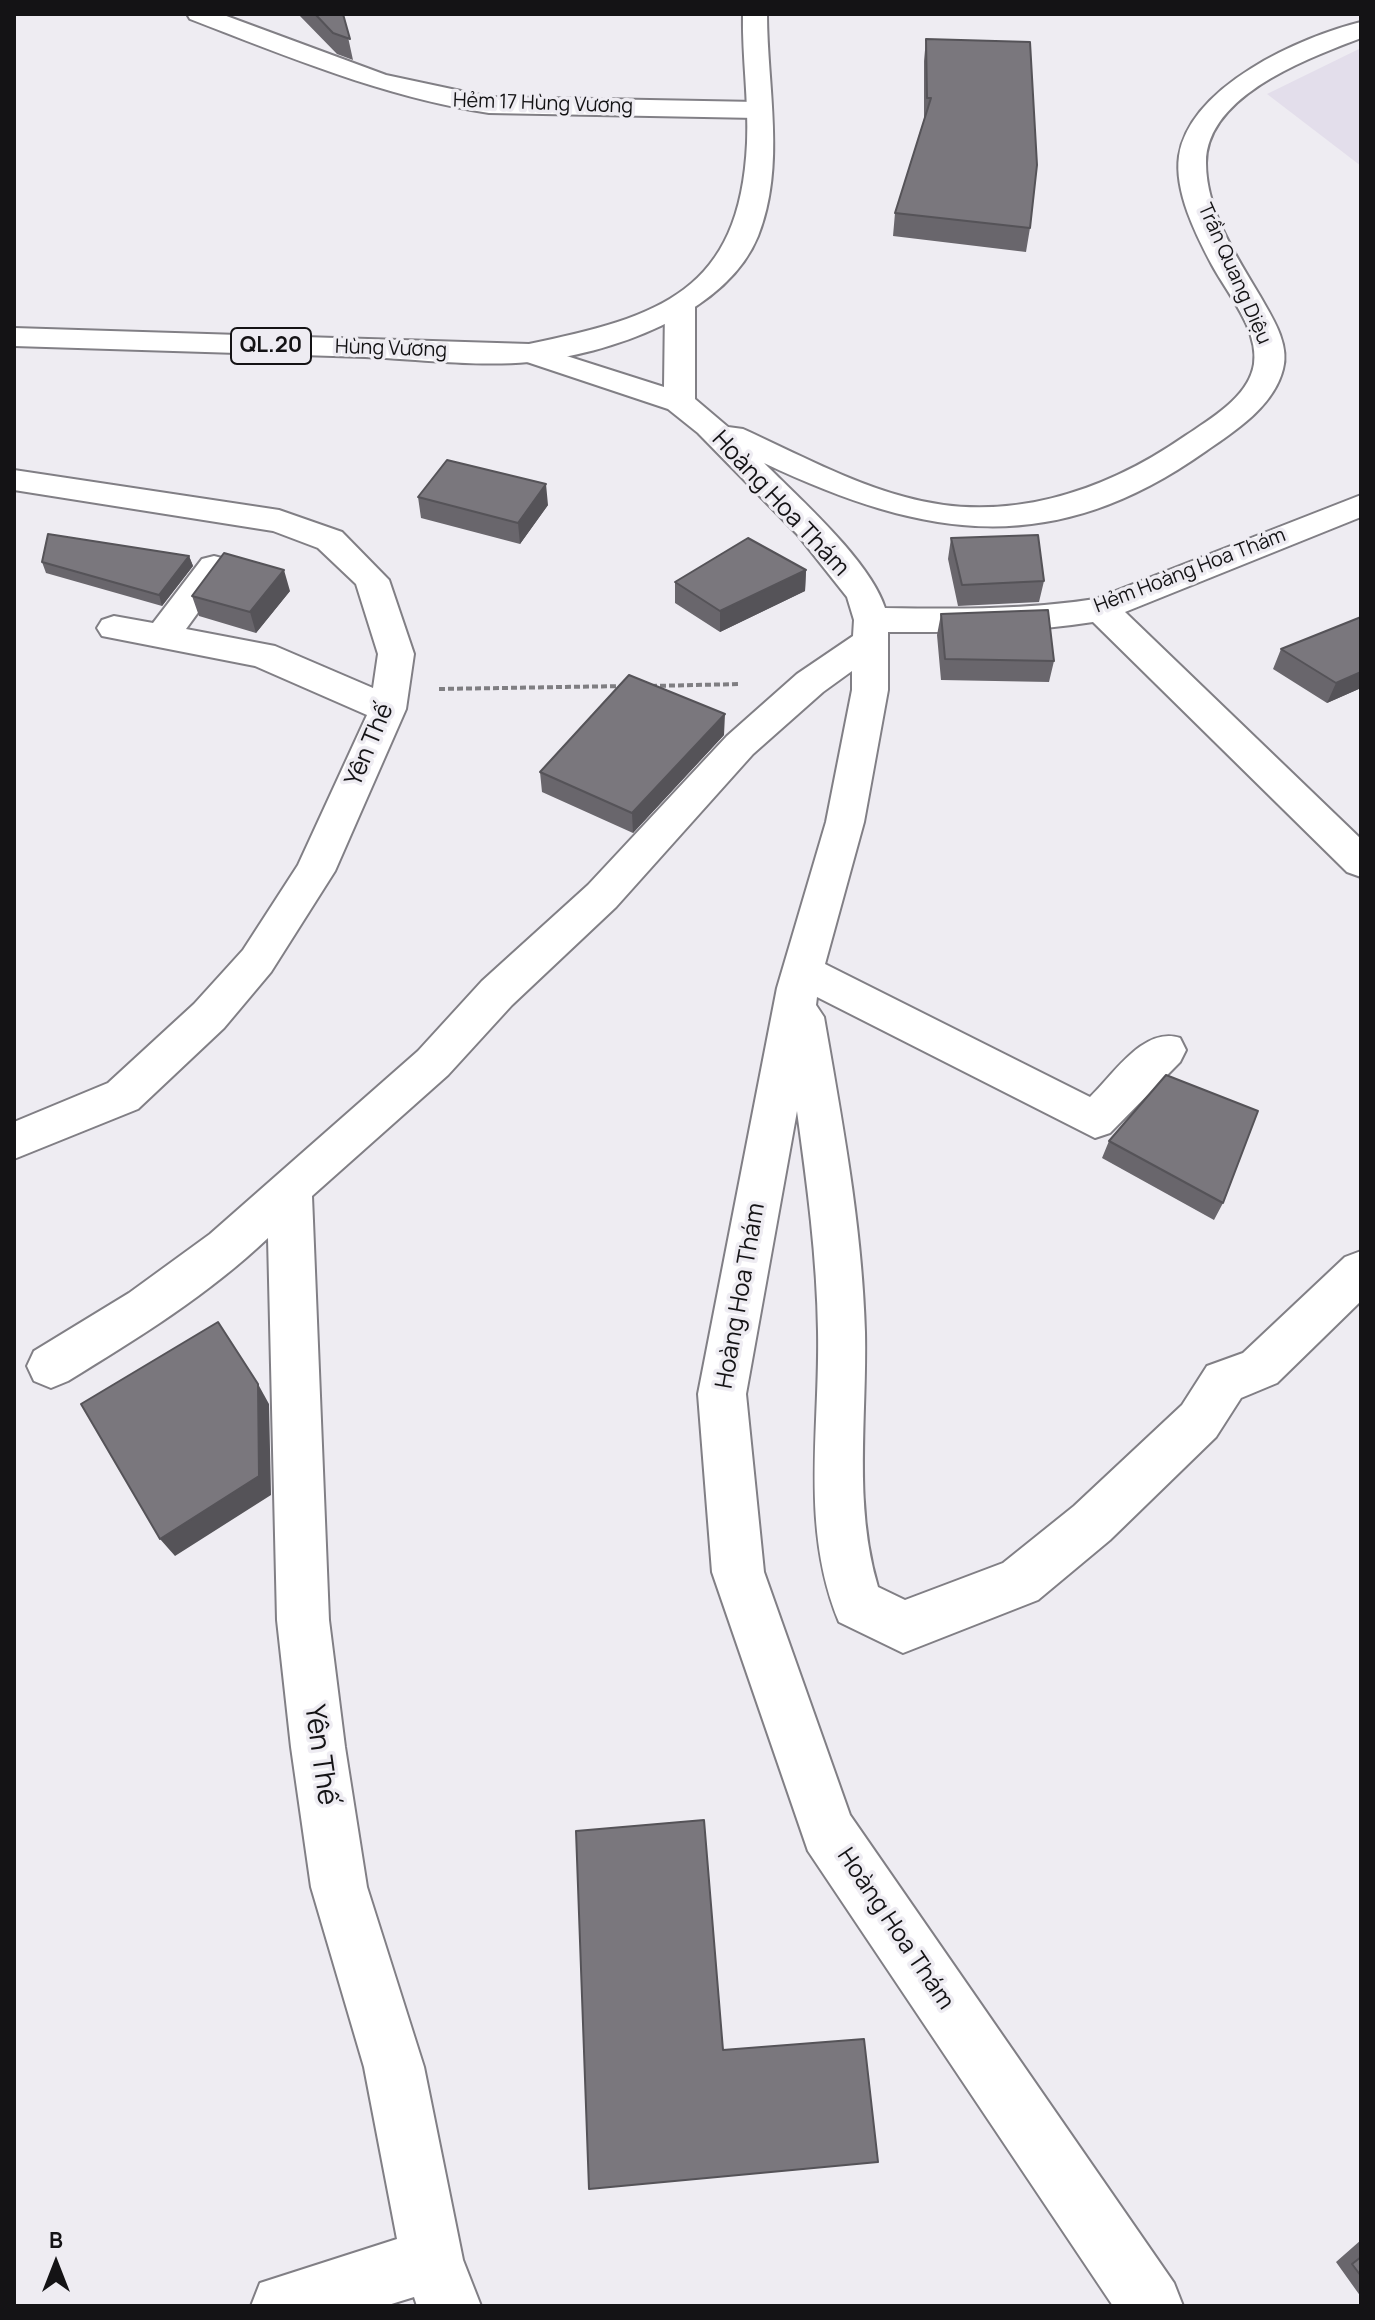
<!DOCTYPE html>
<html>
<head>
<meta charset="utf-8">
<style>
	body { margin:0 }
	#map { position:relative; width:1375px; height:2320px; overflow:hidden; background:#eeecf2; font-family:Manrope,sans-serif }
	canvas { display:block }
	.frame { position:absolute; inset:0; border:16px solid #141315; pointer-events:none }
	.north { position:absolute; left:16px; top:2224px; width:80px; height:80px; -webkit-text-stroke:6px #eeecf2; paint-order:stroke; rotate:0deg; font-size:22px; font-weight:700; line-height:32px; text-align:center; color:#141315 }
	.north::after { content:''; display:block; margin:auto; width:28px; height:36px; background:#141315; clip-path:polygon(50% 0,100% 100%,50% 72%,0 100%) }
</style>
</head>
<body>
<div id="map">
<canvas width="1375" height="2320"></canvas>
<div class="frame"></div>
<div class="north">B</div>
</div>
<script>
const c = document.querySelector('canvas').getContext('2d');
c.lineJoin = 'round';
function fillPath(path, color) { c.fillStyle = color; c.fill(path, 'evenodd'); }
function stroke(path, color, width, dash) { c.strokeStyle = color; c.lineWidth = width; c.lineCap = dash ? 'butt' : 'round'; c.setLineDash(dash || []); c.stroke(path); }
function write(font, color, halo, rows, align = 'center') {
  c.font = font + ' Manrope,sans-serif'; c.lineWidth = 7; c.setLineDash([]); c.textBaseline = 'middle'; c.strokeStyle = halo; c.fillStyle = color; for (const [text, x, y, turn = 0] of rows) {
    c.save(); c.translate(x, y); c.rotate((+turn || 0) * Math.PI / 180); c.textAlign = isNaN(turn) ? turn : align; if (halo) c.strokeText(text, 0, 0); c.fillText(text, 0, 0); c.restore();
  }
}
const built = new Path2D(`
	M1361,48V166L1267,94Z`);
const path = new Path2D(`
	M651,686L741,684
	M439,689L625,686`);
const minor = new Path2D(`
	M187,14H221L386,75L489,97L757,102L770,110L757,118L489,113C384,97 289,57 190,19Z
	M1361,22V38C1309,58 1206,95 1206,163C1206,211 1237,257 1260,296C1272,317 1290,344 1283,369C1274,406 1235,431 1206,451C1052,560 925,539 764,463C800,499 870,561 885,608C955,609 1025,610 1095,599L1361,495V517L1125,612L1361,839V877L1347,872L1093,622C1025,633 957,632 888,632V690L864,822L825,964L1090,1097C1114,1074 1144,1026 1180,1038L1186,1050L1180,1062L1110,1133L1095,1138L817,997L816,1005L824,1017C842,1121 862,1226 865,1332C867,1417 853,1504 878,1587L905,1600L1003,1563L1074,1506L1182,1405L1207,1366L1243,1353L1345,1257L1361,1251V1301L1277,1383L1241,1398L1216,1437L1110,1540L1038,1600L903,1653L839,1622C800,1528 820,1430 818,1331C817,1257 807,1184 797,1111L746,1394L764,1572L850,1815L1174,2283L1183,2306H1113L808,1851L712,1572L698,1394L777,988L826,822L852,690V671L823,692L753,754L616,907L512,1005L448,1075L312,1196L329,1620L345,1747L367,1887L424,2067L463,2260L481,2306H417L414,2297L385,2306H251L260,2283L397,2239L364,2067L311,1887L291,1747L277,1620L268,1238C208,1295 138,1338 68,1381L51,1388L34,1381L27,1366L34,1351L129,1293L210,1234L418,1051L482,981L588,885L727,736L797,674L853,636L854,620L847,597L797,534L698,433L668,409L518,359L514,353L518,347L529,344L664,387L665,307L670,301H690L695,307V399L728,427L743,429C796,453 849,482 905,497C1004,525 1103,493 1185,436C1210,419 1249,397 1254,364C1259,330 1227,293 1212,265C1196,235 1174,191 1179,156C1190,86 1300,37 1361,22Z
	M14,470L279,510L342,532L389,580L414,654L406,709L335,871L271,972L224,1028L138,1109L14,1159V1122L108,1083L194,1004L243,950L298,865L367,715L255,666L102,636L97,628L102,620L114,616L153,623L202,559L214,556L226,559L231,567L186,629L275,646L373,688L378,654L356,584L318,548L273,531L14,490Z`);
const highway = new Path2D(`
	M743,14H767C767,87 786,166 758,236C726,315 607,355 529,362C477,367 418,359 365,357C248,353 131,350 14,346V328L529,344C659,317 740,292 747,143C749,100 742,57 743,14Z`);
const wall = new Path2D(`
	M298,14H343L353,60L337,54Z
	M926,39L1030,228L1026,252L893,236L895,213L924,119V61Z
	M418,497L548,505L520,544L421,518Z
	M951,538L1044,581L1039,602L958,606L948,559Z
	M189,556L193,566L162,606L46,573L42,562Z
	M806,570L805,591L720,632L675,603V582Z
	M290,591L256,633L199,616L192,596Z
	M941,614L1054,661L1049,682L941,680L937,635Z
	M1361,617V688L1327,703L1273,669L1281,649Z
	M724,735L633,833L542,792L540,772Z
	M1109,1141L1223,1203L1214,1220L1102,1158Z
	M1361,2240V2297L1336,2262Z`);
const shadedWall = new Path2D(`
	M546,484L548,505L520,544L518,523Z
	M189,556L193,566L162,606L159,595Z
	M284,570L290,591L256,633L250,612Z
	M806,570L805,591L720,632V611Z
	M1361,672V688L1327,703L1336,683Z
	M725,714L724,735L633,833L632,813Z
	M258,1384L269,1404L271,1495L175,1556L160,1539Z`);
const building = new Path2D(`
	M315,14H343L350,39L333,33Z
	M926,39L1030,42L1037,165L1030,228L895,213L931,98H927Z
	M447,460L546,484L518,523L418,497Z
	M48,534L189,556L159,595L42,562Z
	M1038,535L1044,581L962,585L951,538Z
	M748,538L806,570L720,611L675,582Z
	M224,553L284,570L250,612L192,596Z
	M1048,610L1054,661L945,659L941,614Z
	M1361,617V672L1336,683L1281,649Z
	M629,675L725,714L632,813L540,772Z
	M1166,1075L1258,1111L1223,1203L1109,1141Z
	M218,1322L258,1384L259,1476L160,1539L81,1404Z
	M704,1820L723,2050L864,2039L878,2162L589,2189L576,1831Z
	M1361,2257V2276L1352,2264Z`);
const farStreetnames = [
	["Hẻm 17 Hùng Vương",543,104,2],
	["Trần Quang Diệu",1234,274,66],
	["Hùng Vương",391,349,2],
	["Hẻm Hoàng Hoa Thám",1190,571,-21]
];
const shields = [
	[271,346,80]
];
const shieldNames = [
	["QL.20",271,346]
];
const streetNames = [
	["Hoàng Hoa Thám",780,504,47],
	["Yên Thế",370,745,-67],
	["Hoàng Hoa Thám",741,1296,-80],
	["Hoàng Hoa Thám",895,1929,56]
];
const nearStreetnames = [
	["Yên Thế",320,1755,82]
];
fillPath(built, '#e3deeb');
stroke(minor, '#817f85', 4);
stroke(highway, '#817f85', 4);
stroke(path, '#7f7e82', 4, [6, 3]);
fillPath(minor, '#fff');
fillPath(highway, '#fff');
fillPath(wall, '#69666c');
fillPath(shadedWall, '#555358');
fillPath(building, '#7a777d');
stroke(building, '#555358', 2);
write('20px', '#141315', '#eeecf2', farStreetnames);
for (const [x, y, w] of shields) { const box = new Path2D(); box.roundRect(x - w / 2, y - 18, w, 36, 6); c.fillStyle = '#eeecf2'; c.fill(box); stroke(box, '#141315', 2); }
write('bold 22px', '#141315', null, shieldNames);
write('24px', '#141315', '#eeecf2', streetNames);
write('28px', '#141315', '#eeecf2', nearStreetnames);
</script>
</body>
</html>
